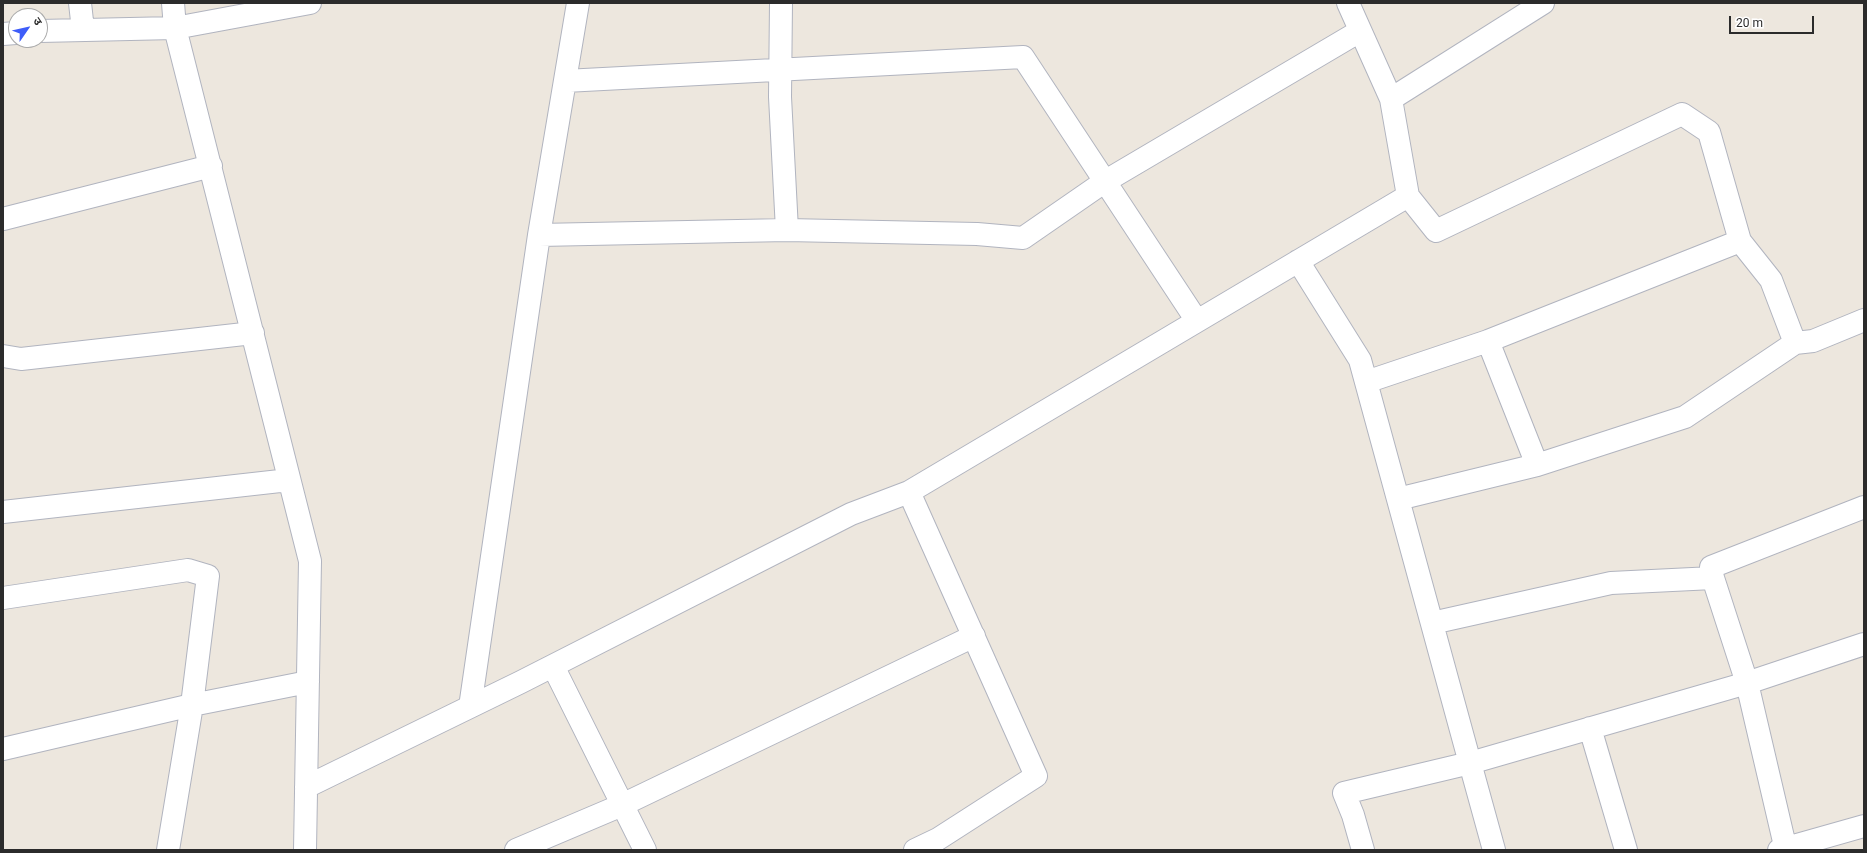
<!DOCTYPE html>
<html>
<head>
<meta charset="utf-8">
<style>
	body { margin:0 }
	#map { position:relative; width:1867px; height:853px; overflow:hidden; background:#ede7de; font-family:Roboto,"Noto Sans Devanagari",sans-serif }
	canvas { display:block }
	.frame { position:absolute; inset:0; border:4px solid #2b2b2b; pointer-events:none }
	.north { position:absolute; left:8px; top:8px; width:40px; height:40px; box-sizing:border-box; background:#fff; border:1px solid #aaa; border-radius:50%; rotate:56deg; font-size:11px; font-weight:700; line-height:16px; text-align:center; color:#2b2b2b }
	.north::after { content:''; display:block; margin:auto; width:14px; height:18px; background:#3e5df9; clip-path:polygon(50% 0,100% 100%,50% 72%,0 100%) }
	.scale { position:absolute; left:1729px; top:16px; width:85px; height:18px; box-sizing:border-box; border:2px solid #2b2b2b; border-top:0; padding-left:5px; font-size:12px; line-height:14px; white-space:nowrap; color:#2b2b2b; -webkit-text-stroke:3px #fff; paint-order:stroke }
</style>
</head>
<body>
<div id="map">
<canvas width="1867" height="853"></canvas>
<div class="frame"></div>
<div class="north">उ</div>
<div class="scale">20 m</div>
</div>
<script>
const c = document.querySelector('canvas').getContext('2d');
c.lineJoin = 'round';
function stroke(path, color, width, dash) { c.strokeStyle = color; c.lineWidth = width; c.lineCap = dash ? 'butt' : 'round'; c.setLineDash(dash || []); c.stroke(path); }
const minor = new Path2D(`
	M80,3L83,30
	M173,3L175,28L310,561L305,850
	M1348,3L1391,99
	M40,31L175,28L310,3
	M3,34L16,33
	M565,81L1023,57L1197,321
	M1408,196L1436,231L1682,114L1709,132L1740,241L1771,280L1795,343
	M3,219L211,166
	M787,230L977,234L1023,238L1104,182L1360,31
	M539,235L787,230L780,97L781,3
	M1298,261L1360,360L1470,763L1344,793L1353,815L1363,850
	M1488,341L1537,465
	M3,356L21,359L253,333
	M1366,382L1488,341L1740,241
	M909,492L1036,776L938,839L915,850
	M1398,499L1537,465L1685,417L1795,343L1813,341L1864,320
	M3,512L289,480
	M3,598L188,570L208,576L192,705L168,850
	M1432,623L1611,583L1713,578
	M553,666L645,850
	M470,707L539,235L578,3
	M1590,728L1626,850
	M3,749L192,705L308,682
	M306,787L521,682L851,514L909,492L1408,196L1391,99L1543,3
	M516,850L622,805L974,636
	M1494,850L1470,763L1747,683L1713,578L1711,567L1864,507
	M1779,850L1864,826
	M1786,850L1747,683L1864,644`);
stroke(minor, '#b1b4bf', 24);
stroke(minor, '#fff', 22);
</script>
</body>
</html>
